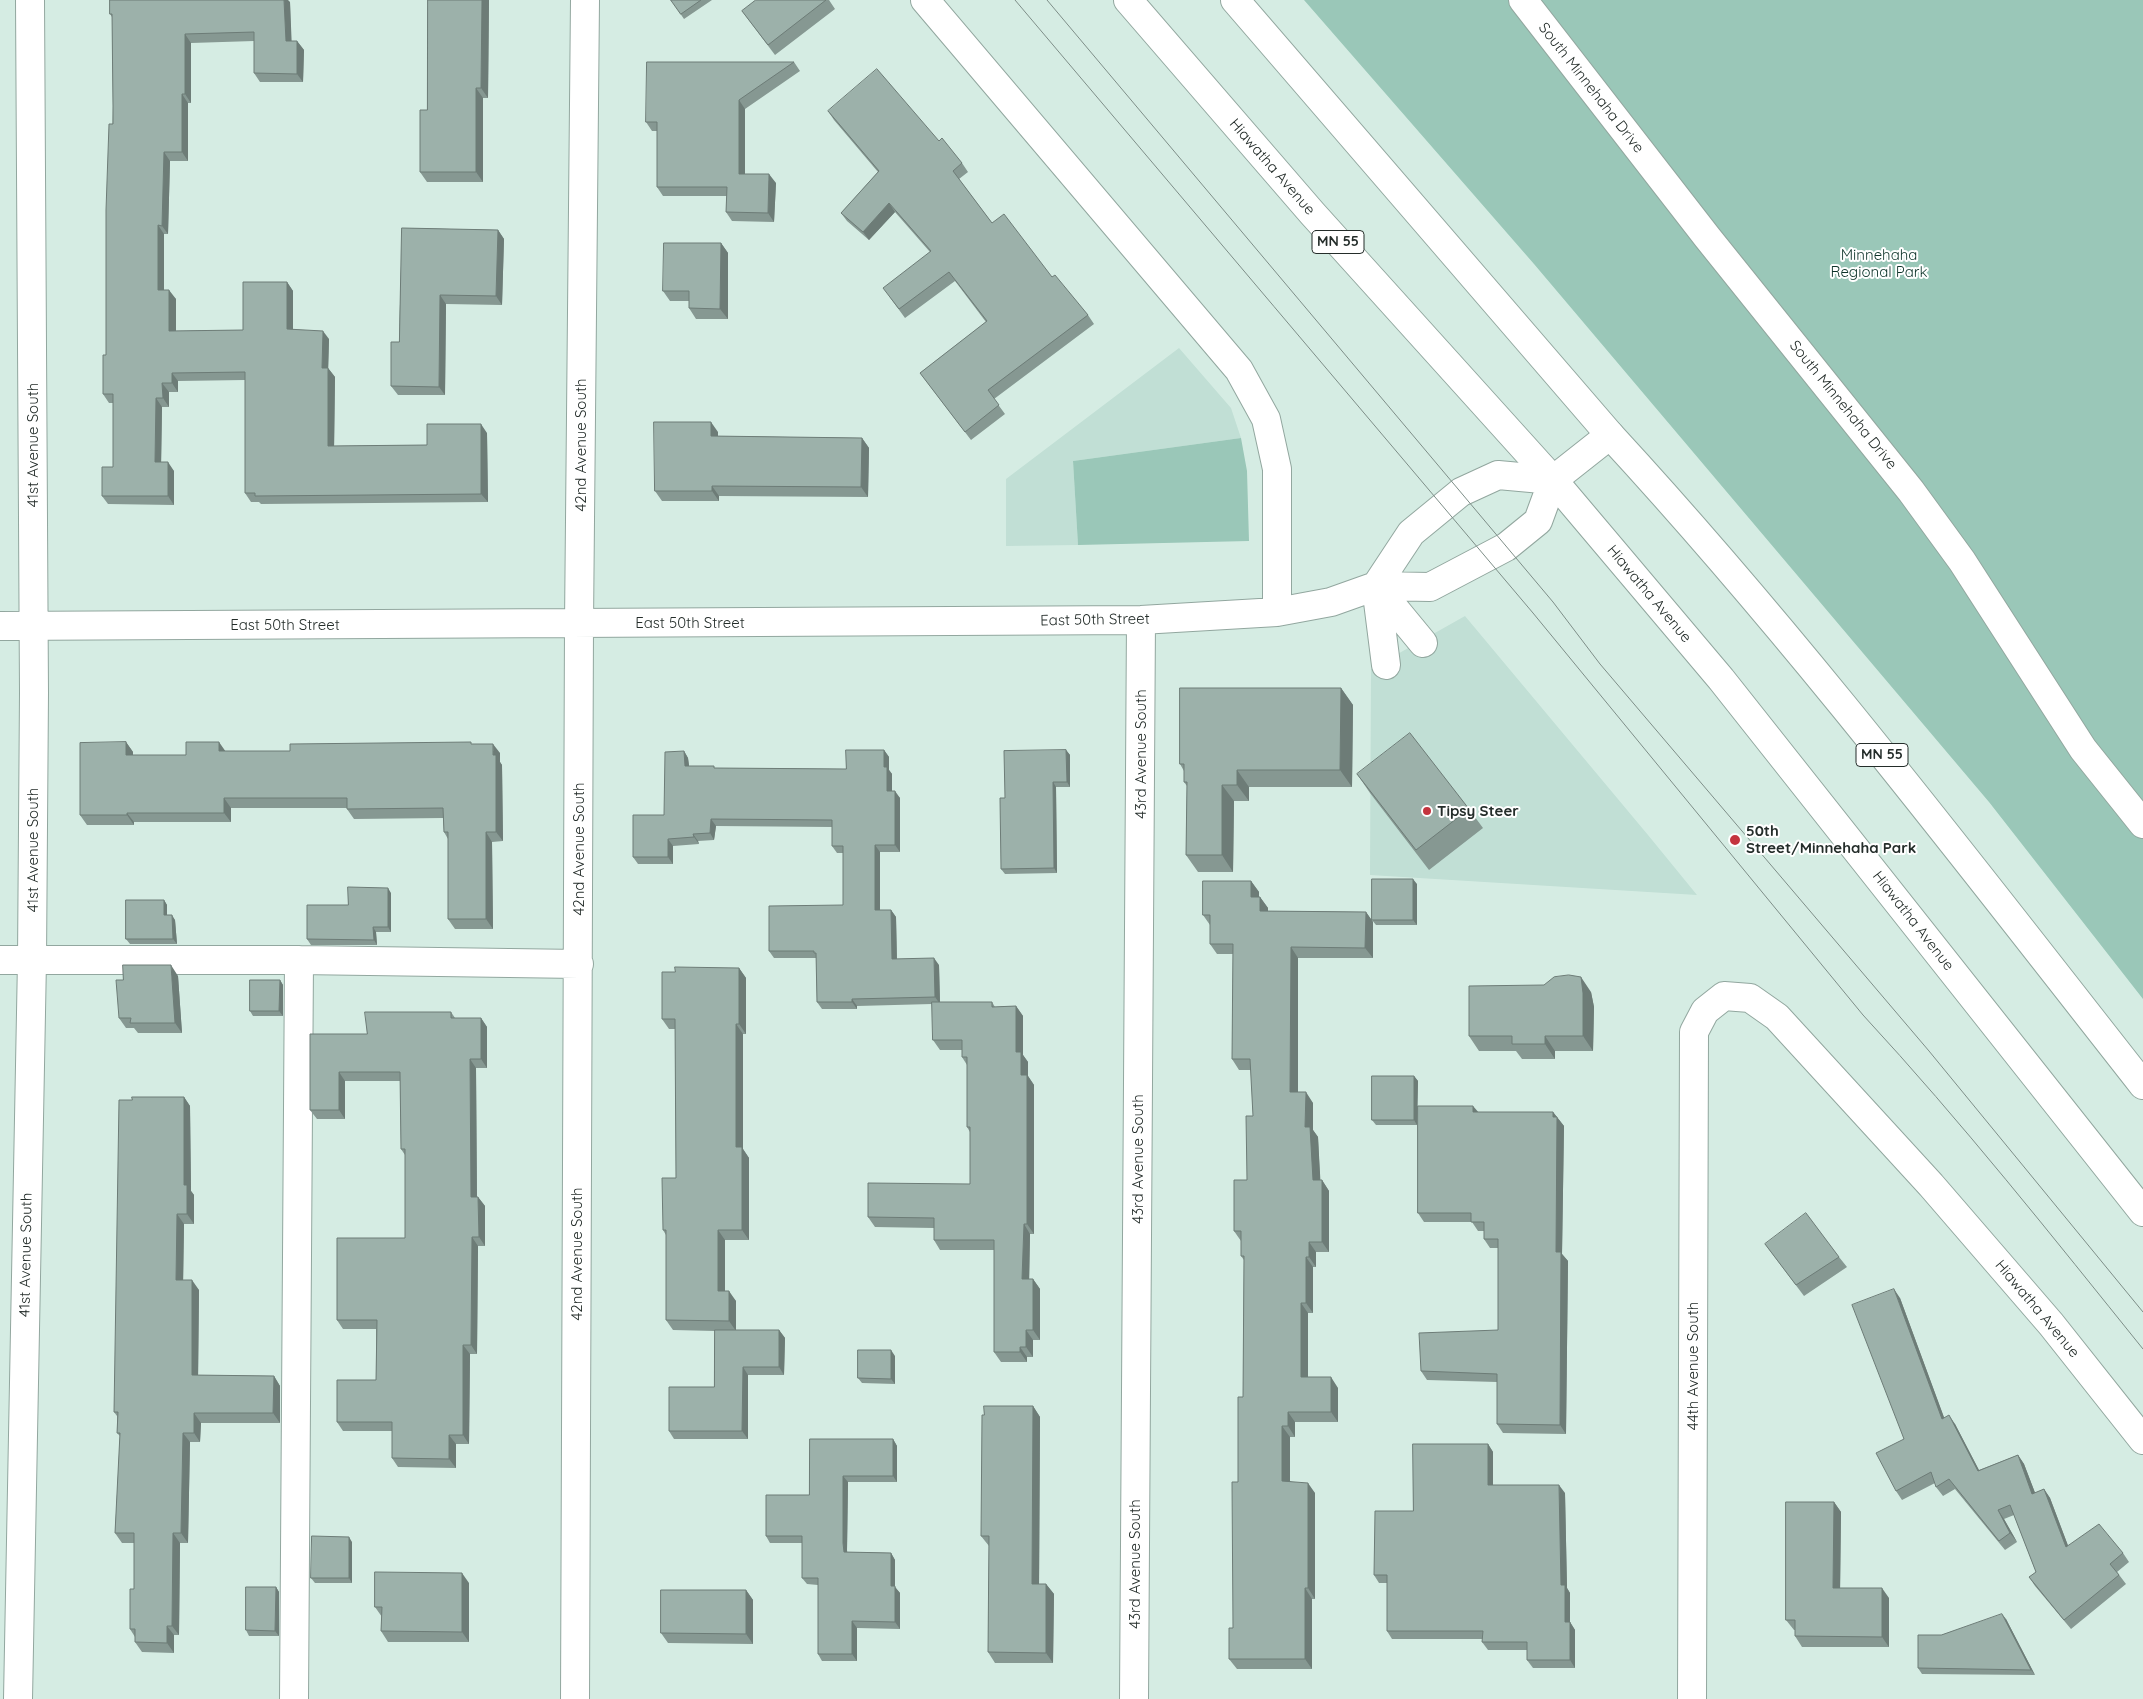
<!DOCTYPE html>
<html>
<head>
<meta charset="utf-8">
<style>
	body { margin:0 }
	canvas { display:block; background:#d5ece3 }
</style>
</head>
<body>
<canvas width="2143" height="1699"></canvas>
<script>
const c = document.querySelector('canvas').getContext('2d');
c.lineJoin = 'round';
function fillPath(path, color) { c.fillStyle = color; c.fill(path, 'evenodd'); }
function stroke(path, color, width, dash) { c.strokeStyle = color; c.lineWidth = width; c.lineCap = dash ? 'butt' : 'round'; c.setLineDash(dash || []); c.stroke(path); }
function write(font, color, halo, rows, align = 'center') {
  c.font = font + ' Quicksand,sans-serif'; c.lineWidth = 4; c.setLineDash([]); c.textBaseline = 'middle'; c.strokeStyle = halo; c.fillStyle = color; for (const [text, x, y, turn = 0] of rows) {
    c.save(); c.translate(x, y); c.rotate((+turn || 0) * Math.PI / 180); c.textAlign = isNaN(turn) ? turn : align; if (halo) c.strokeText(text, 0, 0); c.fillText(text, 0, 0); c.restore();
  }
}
const built = new Path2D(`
	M1179,348L1231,408L1241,438L1073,461L1078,545L1006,546V479Z
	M1465,616L1648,835L1697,895L1370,875L1371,669Z`);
const green = new Path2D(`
	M1304,0H2143V999L1989,802L1534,264Z
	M1241,438L1247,471L1249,541L1078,545L1073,461Z`);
const minor = new Path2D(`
	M925,0L1239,370L1266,419L1277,469V612
	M1523,0L1707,237L1911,491L1962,561L2083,749L2143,824
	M1376,586L1411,533L1461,492L1498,475L1553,480
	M1376,586L1386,665
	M1376,586L1423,643
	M0,626L1141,620L1277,612L1331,602L1376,586L1430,587L1506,547L1538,521L1553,480L1610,435
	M0,960H299L579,964
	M18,1699L32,960L34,692L30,0
	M294,1699L299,960
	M575,1699L579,624L585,0
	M1134,1699L1141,620
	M1692,1699L1694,1032L1705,1011L1724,996L1750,998L1777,1017L1931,1185L2051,1324L2143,1440`);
const highway = new Path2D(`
	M1128,0L1312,213L1553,480L1721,679L2143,1212
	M1235,0L1610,435C1800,641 1970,865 2143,1085`);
const tram = new Path2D(`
	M1015,0L1533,613L1863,1015C1962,1122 2052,1236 2143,1349
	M1047,0L1553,602L1600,664L1929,1051L2143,1312`);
const wall = new Path2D(`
	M428,0H489L488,98H483V182H427L420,172L427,110Z
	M671,0H712L684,19Z
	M756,0H829L835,9L775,55L742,11Z
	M290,2L291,41H297L304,50L303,82H260L254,73V41L191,43V103H188V161H170L168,234H164V290L176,299V331L243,330L287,282L293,291V329L329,339L328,368L335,377L334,446L427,445L487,433L488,502L261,504L259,502H251L245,493V380L178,381V392H169V407H162L161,462L174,471V505L108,504L102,496L113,467V403H109L103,394L106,355L113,106L112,17L110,14Z
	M794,62L800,71L745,109V174L776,183L774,222L732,221L726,212L727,196H663L657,187V131H652L646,122Z
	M828,111L939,141L962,163L968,172L959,179L992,223L1052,277L1088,315L1094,324L994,399L1005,414L971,440L920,373L986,322L955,281L905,318L889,296L930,252L895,212L869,240L847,221L841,213L878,172L834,120Z
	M402,228L498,230L504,239L502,305L446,304L445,395H398L391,386L399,342Z
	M721,243L728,253V319H696L689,308V301H670L663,291Z
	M718,432V436L862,438L869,448L868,497L719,496V501H662L655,491Z
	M1341,688L1353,705L1352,787H1249V801H1234L1233,872H1198L1186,855L1187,786L1184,782V771L1180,764Z
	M126,742L133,752V755H186L225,751H290L473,744L500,753V762L502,765L503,841L492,842L493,929H455L448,919V839L444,832L443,818L354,819L347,809V808H231V822H134V825H87L80,815Z
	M884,750L889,757V770L892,774V791L900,798V852H880V910H891L896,917L897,959L939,965L940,1002H992L995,1007L1016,1006L1023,1016V1055L1028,1062V1076L1034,1085V1234H1030L1029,1279H1033L1040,1289V1340H1033V1357H1027V1362H1001L994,1352V1250H940L934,1240V1228L875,1227L868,1217L970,1184V1132L967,1127V1065L962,1057V1050H940L933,1040L932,1004L857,1006V1009H822L817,1002L816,958H774L769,951L843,905V853H837L832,846V827L716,826L714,840L698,841L699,844L673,846V864H638L633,857L664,815L684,751L688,758L689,766L716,768L846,769Z
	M1066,750L1070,755V787H1056L1057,873L1005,874L1001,869Z
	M1357,774L1469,809L1483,828L1429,870L1370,793Z
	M1251,881L1259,892V897H1260L1268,908V911L1366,912L1373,922V958H1298V1092L1313,1103V1130L1318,1137L1320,1180H1322L1329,1191V1252H1316V1267H1313V1313H1308V1377L1338,1388V1422H1295V1437H1290V1481L1315,1493V1599H1312V1669H1237L1229,1659L1233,1628L1238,1482L1243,1397L1244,1260L1241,1256V1241L1234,1231L1247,1180L1253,1116L1251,1070H1239L1232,1059L1233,954H1217L1210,944V925L1203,915Z
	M1417,884V925H1376L1372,920Z
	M391,893V932H376L377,945H311L307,939L348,905Z
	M164,900L167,905V915L175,920L177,944H130L126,939Z
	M739,968L746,978V1034H743V1149L749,1158V1240H725V1291L736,1301V1330H779L785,1338L784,1375H748V1439H674L669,1431L714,1387L715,1331L673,1330L666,1320V1235L663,1230L676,1178L675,1029H669L662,1019L675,972Z
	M178,976L182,1033H138L134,1028H126L119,1018Z
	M280,980L283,985V1016H253L250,1011Z
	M1591,992L1594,1007L1593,1051H1555V1059H1522L1516,1051H1479L1469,1036Z
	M451,1012L455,1018H481L487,1027V1068H476L477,1197H478L485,1206V1246H478L477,1354H470L469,1444H456V1468L398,1467L392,1458V1431H343L337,1422L376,1380V1329H343L337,1320L405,1238V1155L401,1149L400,1081H345V1119H317L310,1110L367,1034Z
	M1414,1076L1418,1081L1417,1125H1376L1372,1120Z
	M184,1097L190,1106L191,1191L194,1195V1224H184L183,1280L199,1290L198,1375L274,1376L280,1386V1423H201L200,1442H190L188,1543H180L179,1635H174V1653L142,1652L135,1642V1637L130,1629L134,1589V1543H122L115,1533L120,1436L117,1433V1416L114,1412L132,1100Z
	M1478,1112H1553L1564,1126L1562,1254L1568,1261L1566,1434L1503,1433L1497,1424V1382L1427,1380L1421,1371L1498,1330V1248H1490L1484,1239V1231H1478L1472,1222H1424L1418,1213Z
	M1765,1244L1839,1257L1847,1267L1804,1296Z
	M1900,1298L1944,1418L1955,1424L1979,1470L2018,1455L2024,1464L2035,1493L2044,1489L2050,1498L2068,1546L2123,1553L2129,1562L2117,1572L2126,1584L2071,1629L2035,1586L2029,1577L2036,1572L2014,1515L2004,1519L2017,1542L2005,1550L1955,1489L1943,1496L1936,1487L1935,1483L1902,1500L1896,1491L1904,1439Z
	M895,1356V1384L862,1383L858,1378Z
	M1033,1406L1040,1417L1039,1584H1046L1054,1594L1053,1663H995L988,1652L989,1546L981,1536Z
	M893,1439L897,1446V1482H848L847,1550V1552L891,1553L895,1560V1587L900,1593V1629L857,1628V1661H822L818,1654V1585L807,1584L802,1578V1543H770L766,1536L809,1495Z
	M1488,1444L1493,1452V1485L1565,1493L1567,1588L1570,1593V1622L1575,1630V1668H1533L1527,1660V1650H1488L1482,1642L1483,1639H1392L1387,1631V1583H1379L1374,1575L1413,1511Z
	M1834,1502L1841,1512L1840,1588L1889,1598V1647H1802L1795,1636V1630H1794L1786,1620Z
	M352,1542V1583H315L311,1578Z
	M469,1583V1642H388L381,1631L382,1617L375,1607Z
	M276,1587L279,1592V1636H249L246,1630Z
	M746,1590L753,1600V1644L668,1643L661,1633Z
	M2006,1619L2035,1675L1922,1674L1918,1668L1941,1635Z`);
const shadedWall = new Path2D(`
	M284,0H288L290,2L292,50L286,41Z
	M482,0H489L488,98L481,88Z
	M185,34L191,43V103L185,94Z
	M297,41L304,50L303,82L297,74Z
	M476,88L483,98V182L476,172Z
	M182,94L188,103V161L182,152Z
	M739,100L745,109V182L739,174Z
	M164,152L170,161L168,234L162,226Z
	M769,174L776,183L774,222L768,213Z
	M889,203L895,212L869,240L863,232Z
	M158,225L164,234V299L158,290Z
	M498,230L504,239L502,305L496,296Z
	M721,243L728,253V319L720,309Z
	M287,282L293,291V338L287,329Z
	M169,290L176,299V340L169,331Z
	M440,295L446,304L445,395L439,387Z
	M323,331L329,339L328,377L322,368Z
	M328,368L335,377L334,454L328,446Z
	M172,373L178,381V392L172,383Z
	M162,383L169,392V407L163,398Z
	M156,398L162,407L161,471L155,462Z
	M711,422L718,432V446L711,436Z
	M481,424L487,433L488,502L481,494Z
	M862,438L869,448L868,497L861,487Z
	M168,462L174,471V505L168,496Z
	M712,486L719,496V501L712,491Z
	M1341,688L1353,705L1352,787L1340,770Z
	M126,742L133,752V765L126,755Z
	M219,742L226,752L219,751Z
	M493,744L500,753V762L502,765L503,841L496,832Z
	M884,750L889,757V770L892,774V798L887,791L884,767Z
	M1066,750L1070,755V787L1067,782Z
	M684,751L688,758L690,773L685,766Z
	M1237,770L1249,787V801L1237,785Z
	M1053,782L1056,787L1057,873L1054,868Z
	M1222,785L1234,801L1233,872L1222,855Z
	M895,791L900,798V852L895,845Z
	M224,798L231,808V822L224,813Z
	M127,813L134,822V825L127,815Z
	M711,819L716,826L714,840L710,833Z
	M486,832L492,842L493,929L486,919Z
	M693,834L698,841L699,844L694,837Z
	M668,839L673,846V864L668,857Z
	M875,845L880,852V917L875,910Z
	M1413,879L1417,884V925L1413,920Z
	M1251,881L1259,892V907L1251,897Z
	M388,888L391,893V932L388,927Z
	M1260,897L1268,908V921L1260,911Z
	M164,900L167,905V920L164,915Z
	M891,910L896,917L897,966L892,959Z
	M1366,912L1373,922V958L1365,948Z
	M172,915L175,920L177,944L173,939Z
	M373,927L376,932L377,945L374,940Z
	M1291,947L1298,958V1103L1290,1092Z
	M934,958L939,965L940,1004L935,997Z
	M171,965L178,976L182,1033L175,1023Z
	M739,968L746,978V1034L739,1024Z
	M1581,977L1591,992L1594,1007L1593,1051L1583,1036Z
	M280,980L283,985V1016L279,1011Z
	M852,999L857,1006V1009L852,1002Z
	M1016,1006L1023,1016V1055L1028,1062V1076L1034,1085V1234L1027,1224L1021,1075L1016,1052Z
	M481,1018L487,1027V1068L481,1059Z
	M736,1024L743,1034V1149L749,1158V1240L742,1230L736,1147Z
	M1545,1036L1555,1051V1059L1545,1044Z
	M470,1059L476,1068L477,1206L471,1197Z
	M339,1072L345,1081V1119L339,1110Z
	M1414,1076L1418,1081L1417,1125L1414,1120Z
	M1306,1092L1313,1103V1130L1318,1137L1321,1191L1313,1180L1305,1127Z
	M184,1097L190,1106L191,1191L194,1195V1224L187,1214L184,1185Z
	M1473,1106L1480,1114L1473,1112Z
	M1553,1112L1564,1126L1562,1254L1568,1261L1566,1434L1560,1425Z
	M1322,1180L1329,1191V1252L1322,1242Z
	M478,1197L485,1206V1246L479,1237Z
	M177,1214L184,1224L183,1290L176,1280Z
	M1024,1224L1030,1234L1029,1289L1022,1279Z
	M718,1230L725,1240V1301L718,1291Z
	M472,1237L478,1246L477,1354L471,1345Z
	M1309,1242L1316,1252V1267L1309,1257Z
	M1306,1257L1313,1267V1313L1306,1303Z
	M1033,1279L1040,1289V1340L1033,1330Z
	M192,1280L199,1290L198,1385L192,1375Z
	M1894,1289L1900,1298L1948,1428L1942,1419Z
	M729,1291L736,1301V1331L729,1321Z
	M1301,1303L1308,1313V1388L1301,1377Z
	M779,1330L785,1338L784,1375L779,1367Z
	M1026,1330L1033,1340V1357L1026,1347Z
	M463,1345L470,1354L469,1444L463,1435Z
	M1020,1347L1027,1357V1362L1020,1352Z
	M891,1350L895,1356V1384L891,1379Z
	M743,1367L748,1375V1439L742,1431Z
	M274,1376L280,1386V1423L273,1413Z
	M1331,1377L1338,1388V1422L1331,1412Z
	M1033,1406L1040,1417L1039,1594L1032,1584Z
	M1288,1412L1295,1422V1437L1288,1426Z
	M194,1413L201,1423L200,1442L194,1433Z
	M1949,1415L1955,1424L1984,1480L1978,1471Z
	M1282,1426L1290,1437V1491L1282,1481Z
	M183,1433L190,1442L188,1543L181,1533Z
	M449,1435L456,1444V1468L449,1459Z
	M893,1439L897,1446V1482L893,1476Z
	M1488,1444L1493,1452V1493L1488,1485Z
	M2018,1455L2024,1464L2039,1503L2032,1494Z
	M843,1476L848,1482L847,1550L848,1559L844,1552L843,1543Z
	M1308,1483L1315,1493V1599L1308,1588Z
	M1559,1485L1565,1493L1567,1588L1570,1593V1622L1575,1630V1668L1570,1660L1565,1622L1561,1585Z
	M2044,1489L2050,1498L2072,1556L2066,1547Z
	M1834,1502L1841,1512L1840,1598L1833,1588Z
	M1998,1510L2004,1519L2017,1542L2010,1533Z
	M173,1533L180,1543L179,1635L172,1626Z
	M349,1537L352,1542V1583L349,1578Z
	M891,1553L895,1560V1587L900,1593V1629L895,1622L891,1586Z
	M462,1573L469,1583V1642L462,1632Z
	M1046,1584L1054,1594L1053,1663L1046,1653Z
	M276,1587L279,1592V1636L275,1631Z
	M1305,1588L1312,1599V1669L1305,1659Z
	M1882,1588L1889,1598V1647L1882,1637Z
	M746,1590L753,1600V1644L746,1634Z
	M2002,1614L2006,1619L2035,1675L2031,1670Z
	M852,1621L857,1628V1661L852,1654Z
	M167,1626L174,1635V1653L167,1643Z`);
const building = new Path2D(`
	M110,0H284L286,41H297V74L254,73V32L185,34V94H182V152H164L162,226L158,225V290H169V331L243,330V282H287V329L323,331L322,368H328V446L427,445V424H481V494L255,496V493H245V372L172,373V383H162L163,398H156L155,462H168V496H102V467H113V394H103V355H106V210L109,124H113V106L112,14H110Z
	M428,0H482L481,88H476V172H420V110H427Z
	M671,0H701L681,14Z
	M756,0H826L768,45L742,11Z
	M647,62H794L739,100V174H769L768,213L726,212L727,187H657V122H646Z
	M877,69L939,141L942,138L962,163L953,171L992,223L1004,214L1052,277L1055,275L1088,315L988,390L999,405L965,432L920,373L987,321L949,272L899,309L883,288L931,251L889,203L863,232L841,213L879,171L828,111Z
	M402,228L498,230L496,296L440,295L439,387L391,386V342H399Z
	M664,243H721L720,309L689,308V291H663Z
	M654,422H711V436L862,438L861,487L712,486V491H655Z
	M1180,688H1341L1340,770H1237V785H1222V855H1186L1187,782H1184V764H1180Z
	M1410,733L1469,809L1416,850L1357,774Z
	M126,742V755H186V742H219V751H290V744L471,742V744H493V755H496V832H486V919H448V832H444L443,808L347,809V798H224V813H127V815H80V743Z
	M846,750H884V767H887V791H895V845H875V910H891L892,959L934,958L935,997L852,999V1002H817L816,953H814V951H769V906L843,905V846H832V820L711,819L710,833L693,834L694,837L668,839V857H633V815H664L665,752L684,751L685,766H714V768L846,769Z
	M1066,750L1067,782H1053L1054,868L1001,869L1000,798H1005L1004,751Z
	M1372,879H1413V920H1372Z
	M1203,881H1251V897H1260V911L1366,912L1365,948L1291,947L1290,1092H1306L1305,1127H1310L1313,1180H1322V1242H1309V1257H1306V1303H1301V1377H1331V1412H1288V1426H1282V1481L1308,1483V1588H1305V1659H1229V1628H1233L1232,1482H1238V1397H1243L1244,1256H1241V1231H1234V1180H1247L1246,1116H1253L1250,1059H1232L1233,944H1210V915H1203Z
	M348,887L388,888V927H373L374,940L307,939V905H348Z
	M126,900H164V915H172L173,939H126Z
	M123,965H171L175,1023H130L131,1018H119L116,980H123Z
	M675,967L739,968V1024H736V1147H742V1230H718V1291H729V1321L666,1320V1230H663L662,1178H676L675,1019H662V972H675Z
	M1569,975L1581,977L1583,993V1036H1545V1044H1512V1036H1469V986L1544,985L1554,977Z
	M250,980H280L279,1011H250Z
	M932,1002H992V1007L1016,1006V1052H1021V1075H1027V1224H1024L1022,1279H1033V1330H1026V1347H1020V1352H994V1240H934V1218L868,1217V1183L970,1184V1127H967V1057H962V1040H933Z
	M365,1012H451V1018H481V1059H470L471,1197H478L479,1237H472L471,1345H463V1435H449V1459L392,1458V1422H337V1380H376L377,1320H337V1238H405V1149H401L400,1072H339V1110H310V1034H367Z
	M1372,1076H1414V1120H1372Z
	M132,1097H184V1185H187V1214H177L176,1280H192V1375L274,1376L273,1413H194V1433H183L181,1533H173L172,1626H167V1643L135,1642V1629H130V1589H134V1533H115L120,1433H117L118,1412H114L119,1100H132Z
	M1418,1106H1473V1112H1553V1117H1557L1556,1252H1561L1560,1425L1497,1424V1374L1421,1371L1419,1333L1498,1330V1239H1484V1222H1471V1213H1418Z
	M1806,1213L1839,1257L1796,1285L1765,1244Z
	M1894,1289L1942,1419L1949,1415L1978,1471L2018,1455L2032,1494L2044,1489L2066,1547L2099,1524L2123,1553L2110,1564L2119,1575L2064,1620L2029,1577L2036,1572L2010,1505L1998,1510L2010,1533L1999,1541L1949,1479L1936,1487L1931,1472L1896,1491L1876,1453L1904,1439L1852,1305Z
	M715,1330H779V1367H743L742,1431H669V1387H714Z
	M858,1350H891V1379L858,1378Z
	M984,1406H1033L1032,1584H1046V1653L988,1652L989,1536H981L982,1415H984Z
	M810,1439H893V1476H843V1543L844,1552L891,1553V1586H895V1622L852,1621V1654H818V1578H802V1536H766V1495H809Z
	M1413,1444H1488V1485H1559L1561,1585H1565V1622H1570V1660H1527V1642H1482L1483,1631H1387V1575H1374L1375,1511H1413Z
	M1786,1502H1834L1833,1588H1882V1637L1795,1636V1620H1786Z
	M312,1536L349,1537V1578H311Z
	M375,1572L462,1573V1632L381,1631L382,1607H375Z
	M246,1587H276L275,1631L246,1630Z
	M661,1590H746V1634L661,1633Z
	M2002,1614L2031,1670L1918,1668V1635H1941Z`);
const markers = [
	[1427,811,5,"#c4343e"],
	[1735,840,6,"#c4343e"]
];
const shields = [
	[1338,242,52],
	[1882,755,52]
];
const shieldNames = [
	["MN 55",1338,242],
	["MN 55",1882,755]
];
const streetNames = [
	["South Minnehaha Drive",1591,88,52],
	["Hiawatha Avenue",1272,167,49],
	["South Minnehaha Drive",1843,405,51],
	["41st Avenue South",33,445,-90],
	["42nd Avenue South",581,445,-90],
	["Hiawatha Avenue",1649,594,50],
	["East 50th Street",1095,620,-1],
	["East 50th Street",690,623],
	["East 50th Street",285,625],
	["43rd Avenue South",1141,754,-90],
	["42nd Avenue South",579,849,-90],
	["41st Avenue South",33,850,-90],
	["Hiawatha Avenue",1913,921,52],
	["43rd Avenue South",1138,1159,-90],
	["42nd Avenue South",577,1254,-90],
	["41st Avenue South",26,1255,-89],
	["Hiawatha Avenue",2037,1309,50],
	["44th Avenue South",1693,1366,-90],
	["43rd Avenue South",1135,1564,-90]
];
const parkNames = [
	["Minnehaha",1879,255],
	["Regional Park",1879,272]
];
const poiNames = [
	["Tipsy Steer",1437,811],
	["50th",1746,831],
	["Street/Minnehaha Park",1746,848]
];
fillPath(built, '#c1dfd5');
fillPath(green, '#9ac7b8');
stroke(minor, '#92a79f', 30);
stroke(highway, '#92a79f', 30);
stroke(minor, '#fff', 28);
stroke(highway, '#fff', 28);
stroke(tram, '#7e8e88', 1);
fillPath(wall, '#869892');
fillPath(shadedWall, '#6d7c77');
fillPath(building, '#9cb1aa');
stroke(building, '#6d7c77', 1);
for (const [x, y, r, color] of markers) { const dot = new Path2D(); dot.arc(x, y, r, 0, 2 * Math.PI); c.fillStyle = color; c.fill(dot); stroke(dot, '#fff', 2); }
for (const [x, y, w] of shields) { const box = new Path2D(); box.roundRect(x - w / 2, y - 11.5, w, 23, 4); c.fillStyle = '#fff'; c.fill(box); stroke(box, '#242d2a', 1); }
write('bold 14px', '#242d2a', null, shieldNames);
write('15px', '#242d2a', '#fff', streetNames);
write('15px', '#0d3329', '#fff', parkNames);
write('bold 15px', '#242d2a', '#fff', poiNames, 'left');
</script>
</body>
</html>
